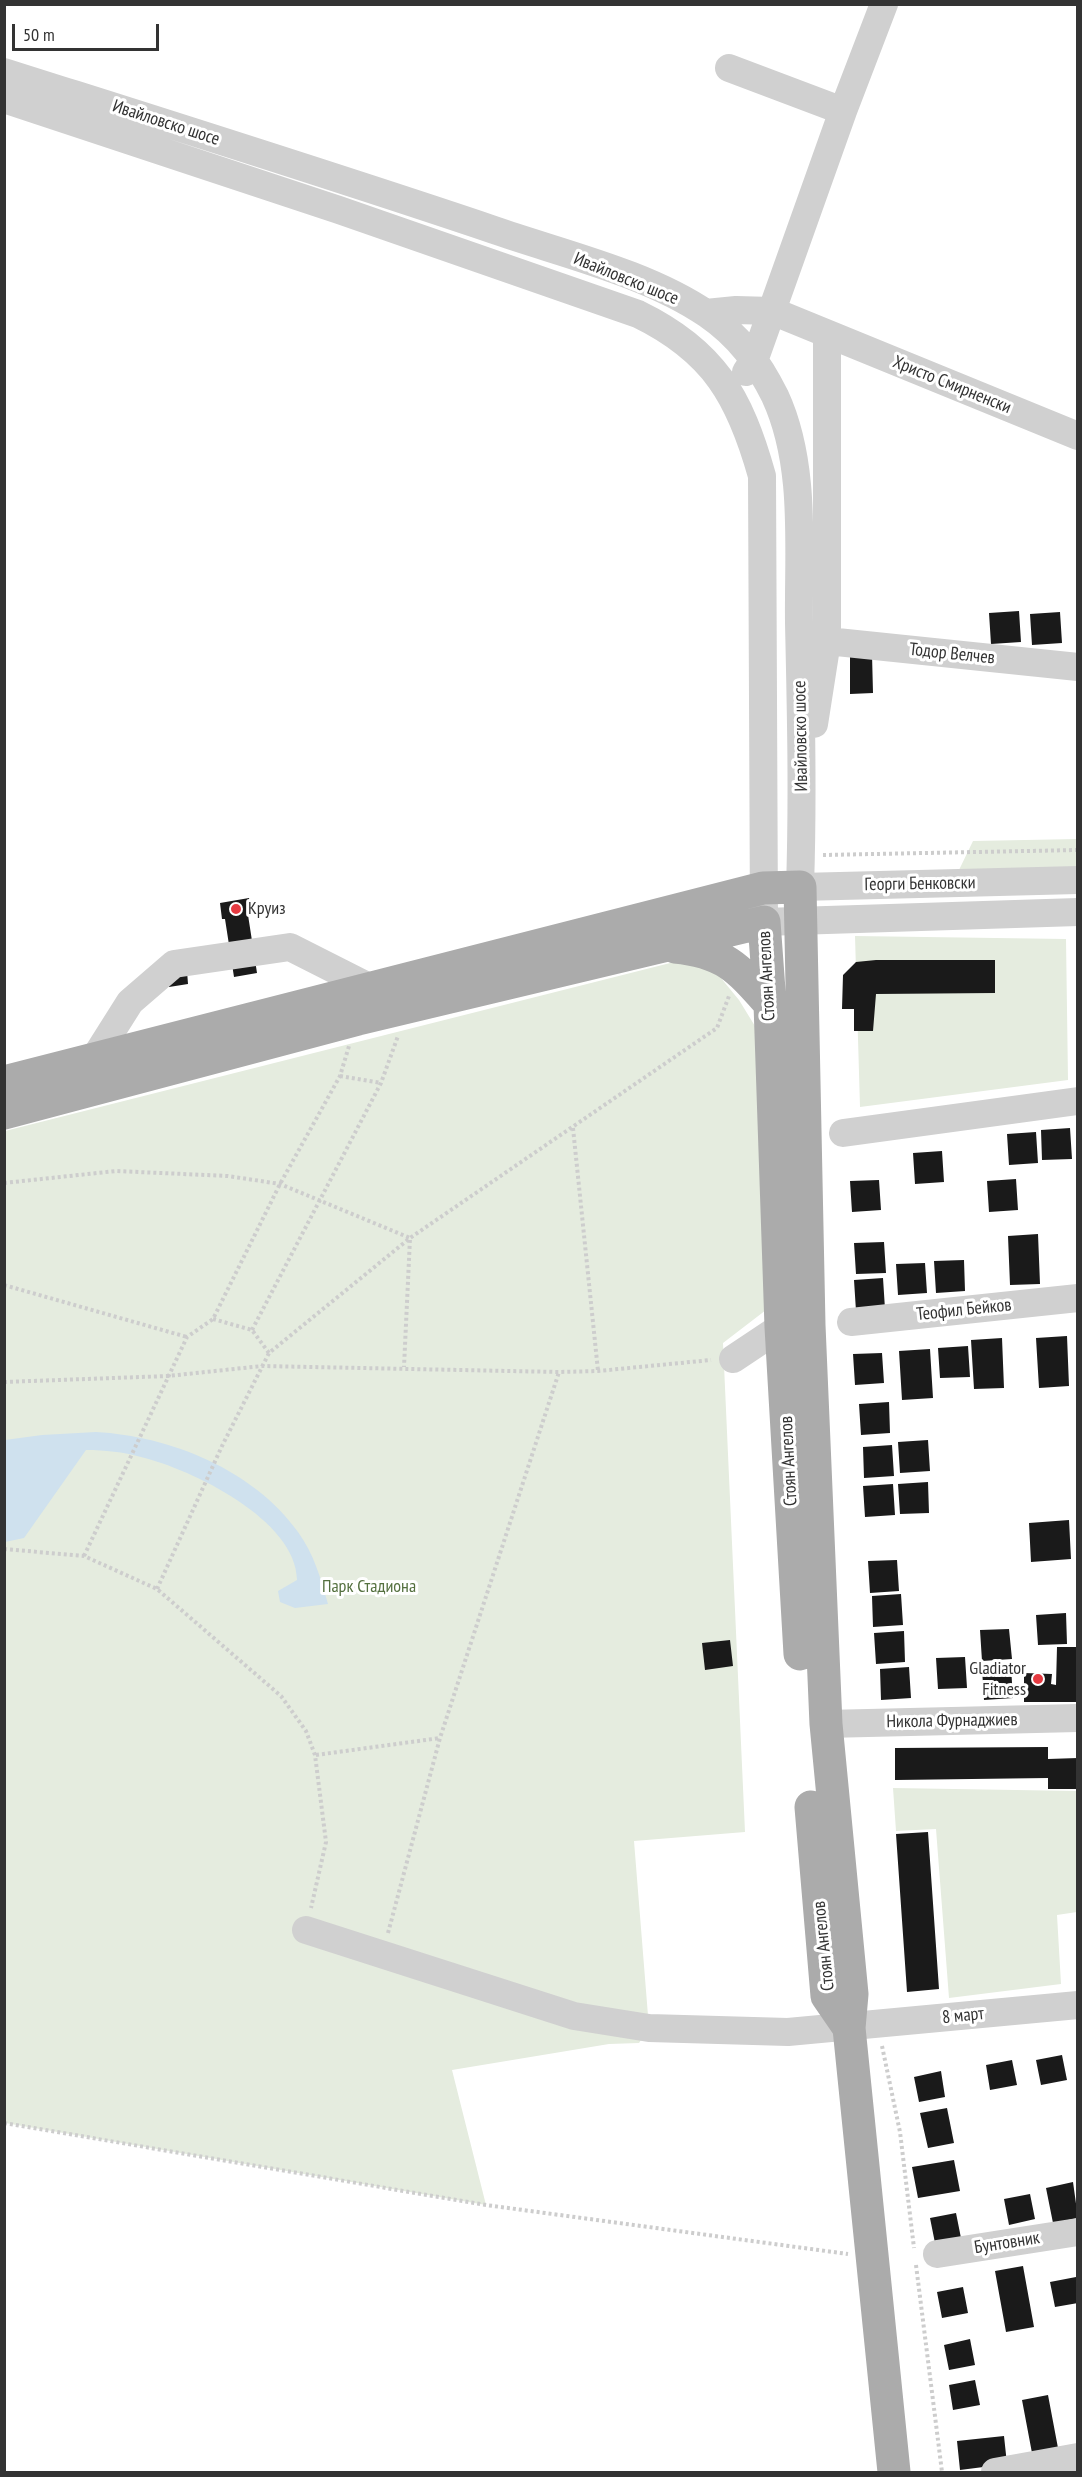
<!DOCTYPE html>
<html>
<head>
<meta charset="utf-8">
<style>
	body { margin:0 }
	#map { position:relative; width:1082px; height:2477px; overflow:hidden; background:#fff; font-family:"PT Sans Narrow",sans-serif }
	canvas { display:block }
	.frame { position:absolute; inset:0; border:6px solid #333; pointer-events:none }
	.scale { position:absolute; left:12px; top:24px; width:147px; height:27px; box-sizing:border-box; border:3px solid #333; border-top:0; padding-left:8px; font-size:18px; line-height:21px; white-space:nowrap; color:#333; -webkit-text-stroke:4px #fff; paint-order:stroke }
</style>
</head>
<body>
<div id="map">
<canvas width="1082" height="2477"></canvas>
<div class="frame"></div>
<div class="scale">50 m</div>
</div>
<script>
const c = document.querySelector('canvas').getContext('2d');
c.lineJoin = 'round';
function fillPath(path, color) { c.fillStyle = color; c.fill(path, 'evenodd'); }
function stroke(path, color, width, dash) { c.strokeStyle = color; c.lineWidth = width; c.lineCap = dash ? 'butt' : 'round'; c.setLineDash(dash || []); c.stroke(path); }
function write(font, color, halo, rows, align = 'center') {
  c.font = font + ' "PT Sans Narrow",sans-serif'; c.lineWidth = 6; c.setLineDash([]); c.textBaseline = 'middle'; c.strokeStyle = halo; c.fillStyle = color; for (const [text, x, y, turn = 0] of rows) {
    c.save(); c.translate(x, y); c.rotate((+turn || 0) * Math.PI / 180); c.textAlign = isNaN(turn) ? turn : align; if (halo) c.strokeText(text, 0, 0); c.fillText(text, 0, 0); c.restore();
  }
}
const green = new Path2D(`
	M1077,839V868L959,870L973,841Z
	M855,936L1066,939L1068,1080L860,1107Z
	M686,959L716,972L739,1000L758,1031L766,1310L723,1343L745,1832L634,1841L649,2028L639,2043L609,2044L452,2070L486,2205L5,2123V1131Z
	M893,1788L1077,1791V1912L1057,1915L1061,1984L949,1998L936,1829L896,1831Z`);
const water = new Path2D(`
	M96,1432C170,1436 254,1470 298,1532C314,1554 321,1579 328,1604L295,1608L280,1602L278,1591L297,1580C297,1520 191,1469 141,1457C123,1452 105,1450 86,1450L24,1538L5,1542V1440L42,1435Z`);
const building = new Path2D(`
	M1019,611L1021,642L991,644L989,613Z
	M1060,612L1062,643L1032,645L1030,614Z
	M850,654H872L873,693L850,694Z
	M249,898L252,914L248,915L257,973L234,977L225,919H222L220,903Z
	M876,960H995V993L876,994L873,1031H854V1009H842L843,975L856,962Z
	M187,971L188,984L169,987L167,974Z
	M1070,1128L1072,1159L1042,1160L1041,1130Z
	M1036,1132L1038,1163L1009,1165L1007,1134Z
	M942,1151L944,1182L915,1184L913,1153Z
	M1016,1179L1018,1210L989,1212L987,1181Z
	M879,1180L881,1210L852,1212L850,1181Z
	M1038,1234L1040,1284L1010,1285L1008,1236Z
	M884,1242L886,1273L856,1274L854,1243Z
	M964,1260L965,1291L936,1293L934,1261Z
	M925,1263L927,1293L898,1295L896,1264Z
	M883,1278L885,1309L856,1311L854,1280Z
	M1067,1336L1069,1386L1039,1388L1036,1338Z
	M1002,1338L1004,1388L974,1389L971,1340Z
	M968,1346L970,1377L940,1378L938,1348Z
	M930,1349L933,1398L902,1400L899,1351Z
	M882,1353L884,1383L855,1385L853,1354Z
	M889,1402L890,1433L861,1435L859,1404Z
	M928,1440L930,1471L900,1473L898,1442Z
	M892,1445L894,1476L864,1478L863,1447Z
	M928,1482L929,1513L900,1514L898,1484Z
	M893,1484L895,1515L865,1517L863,1486Z
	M1069,1520L1071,1559L1031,1562L1029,1523Z
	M897,1560L899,1591L870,1593L868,1561Z
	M901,1594L903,1625L873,1627L872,1596Z
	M1066,1613L1067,1644L1038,1645L1036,1615Z
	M1009,1629L1012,1659L982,1661L980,1630Z
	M904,1631L905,1662L876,1664L874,1633Z
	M730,1640L733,1666L705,1670L702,1643Z
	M1057,1647H1078V1702H1024V1673L1052,1674L1051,1684L1056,1685Z
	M965,1657L967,1688L938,1689L936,1658Z
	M909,1667L911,1698L881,1700L880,1669Z
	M1011,1667L1013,1698L984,1700L982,1669Z
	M1048,1747V1759L1078,1758V1789H1048V1778L895,1780V1748Z
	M928,1832L939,1989L907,1992L896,1834Z
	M1062,2055L1067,2080L1041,2085L1036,2060Z
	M1012,2060L1017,2085L990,2090L986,2065Z
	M941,2071L945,2097L919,2102L914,2077Z
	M947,2108L954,2143L928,2148L920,2113Z
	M954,2160L960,2191L918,2198L912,2167Z
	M1073,2182L1078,2218L1053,2223L1046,2188Z
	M1030,2194L1035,2219L1009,2225L1004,2199Z
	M956,2213L961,2238L935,2243L930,2218Z
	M1023,2266L1034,2327L1006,2332L995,2271Z
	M1076,2277L1078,2303L1055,2307L1050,2282Z
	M963,2287L968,2313L942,2318L937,2292Z
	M970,2339L975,2365L949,2370L944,2345Z
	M975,2380L980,2405L953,2410L949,2385Z
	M1048,2395L1058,2448L1032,2453L1022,2400Z
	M1004,2436L1007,2464L960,2470L957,2441Z`);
const path = new Path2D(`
	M823,855L1078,850
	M340,1076L381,1083
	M573,1128L598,1371
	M4,1183L116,1171L228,1176L280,1184L410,1238L404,1367
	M4,1285L187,1337
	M213,1319L252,1330L269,1353
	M252,1330L381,1083L398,1036
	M4,1382L168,1376L262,1366L559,1372L598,1371L711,1360
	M4,1549L84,1556L157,1589L281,1696L306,1731L315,1755L326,1842L311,1908
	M84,1556L187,1337L213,1319L280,1184L340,1076L349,1046
	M157,1589L222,1446L269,1353L410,1238L717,1028L729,996
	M316,1755L440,1738
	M388,1933L440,1738L559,1372
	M882,2046L900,2132L914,2248
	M4,2123L486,2205L848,2254
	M916,2265L942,2472`);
const minor = new Path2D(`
	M729,68L843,111
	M4,72C168,124 331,175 494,230C563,254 647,273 707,314C739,336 758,362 775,396C807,465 798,549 799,623C801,711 803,799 800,887L1078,880
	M4,99L339,210L638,314C714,351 740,397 762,476L764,922L1078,912
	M706,313L736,310L772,311L1078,436
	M746,372L755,358L843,111L884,4
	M827,641L1078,667
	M814,724L827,641V334
	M94,1059L130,1002L174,964L290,947L371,988
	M843,1133L1078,1101
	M851,1322L1078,1298
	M733,1359L781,1327
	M826,1724L1078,1718
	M306,1930L574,2016L649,2028L788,2032L1078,2005
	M937,2254L1078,2232
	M995,2472L1078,2457`);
const major = new Path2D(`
	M675,947C725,952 738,968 770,1004
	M4,1082L763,888L800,887L809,1325L826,1724L852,1994L849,2028L894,2472
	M4,1113L358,1019L764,922L770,1004L781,1327L800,1654
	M811,1807L827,1996L849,2028`);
const markers = [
	[236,909,6,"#e53a41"],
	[1038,1679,6,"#e53a41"]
];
const streetNames = [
	["Ивайловско шосе",166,123,18],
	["Ивайловско шосе",626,279,22],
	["Христо Смирненски",952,385,22],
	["Тодор Велчев",952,654,6],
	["Ивайловско шосе",801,736,-91],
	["Георги Бенковски",920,884,-1],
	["Стоян Ангелов",767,976,-93],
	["Теофил Бейков",964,1310,-6],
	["Стоян Ангелов",789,1461,-93],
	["Никола Фурнаджиев",952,1721,-1],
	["Стоян Ангелов",824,1946,-96],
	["8 март",963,2016,-6],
	["Бунтовник",1007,2243,-9]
];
const poiNames = [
	["Круиз",248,909],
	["Gladiator",1026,1669,"right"],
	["Fitness",1026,1690,"right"]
];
const parkNames = [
	["Парк Стадиона",369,1587]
];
fillPath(green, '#e5ecdf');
fillPath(water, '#cfe1ee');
fillPath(building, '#1a1a1a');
stroke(path, '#cdcdcd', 4, [3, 3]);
stroke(minor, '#d0d0d0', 28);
stroke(major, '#ababab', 33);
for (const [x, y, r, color] of markers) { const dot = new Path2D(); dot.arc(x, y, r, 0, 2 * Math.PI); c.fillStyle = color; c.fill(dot); stroke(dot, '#fff', 2); }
write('18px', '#333', '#fff', streetNames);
write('18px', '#333', '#fff', poiNames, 'left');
write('18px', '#54703f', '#fff', parkNames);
</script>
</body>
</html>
